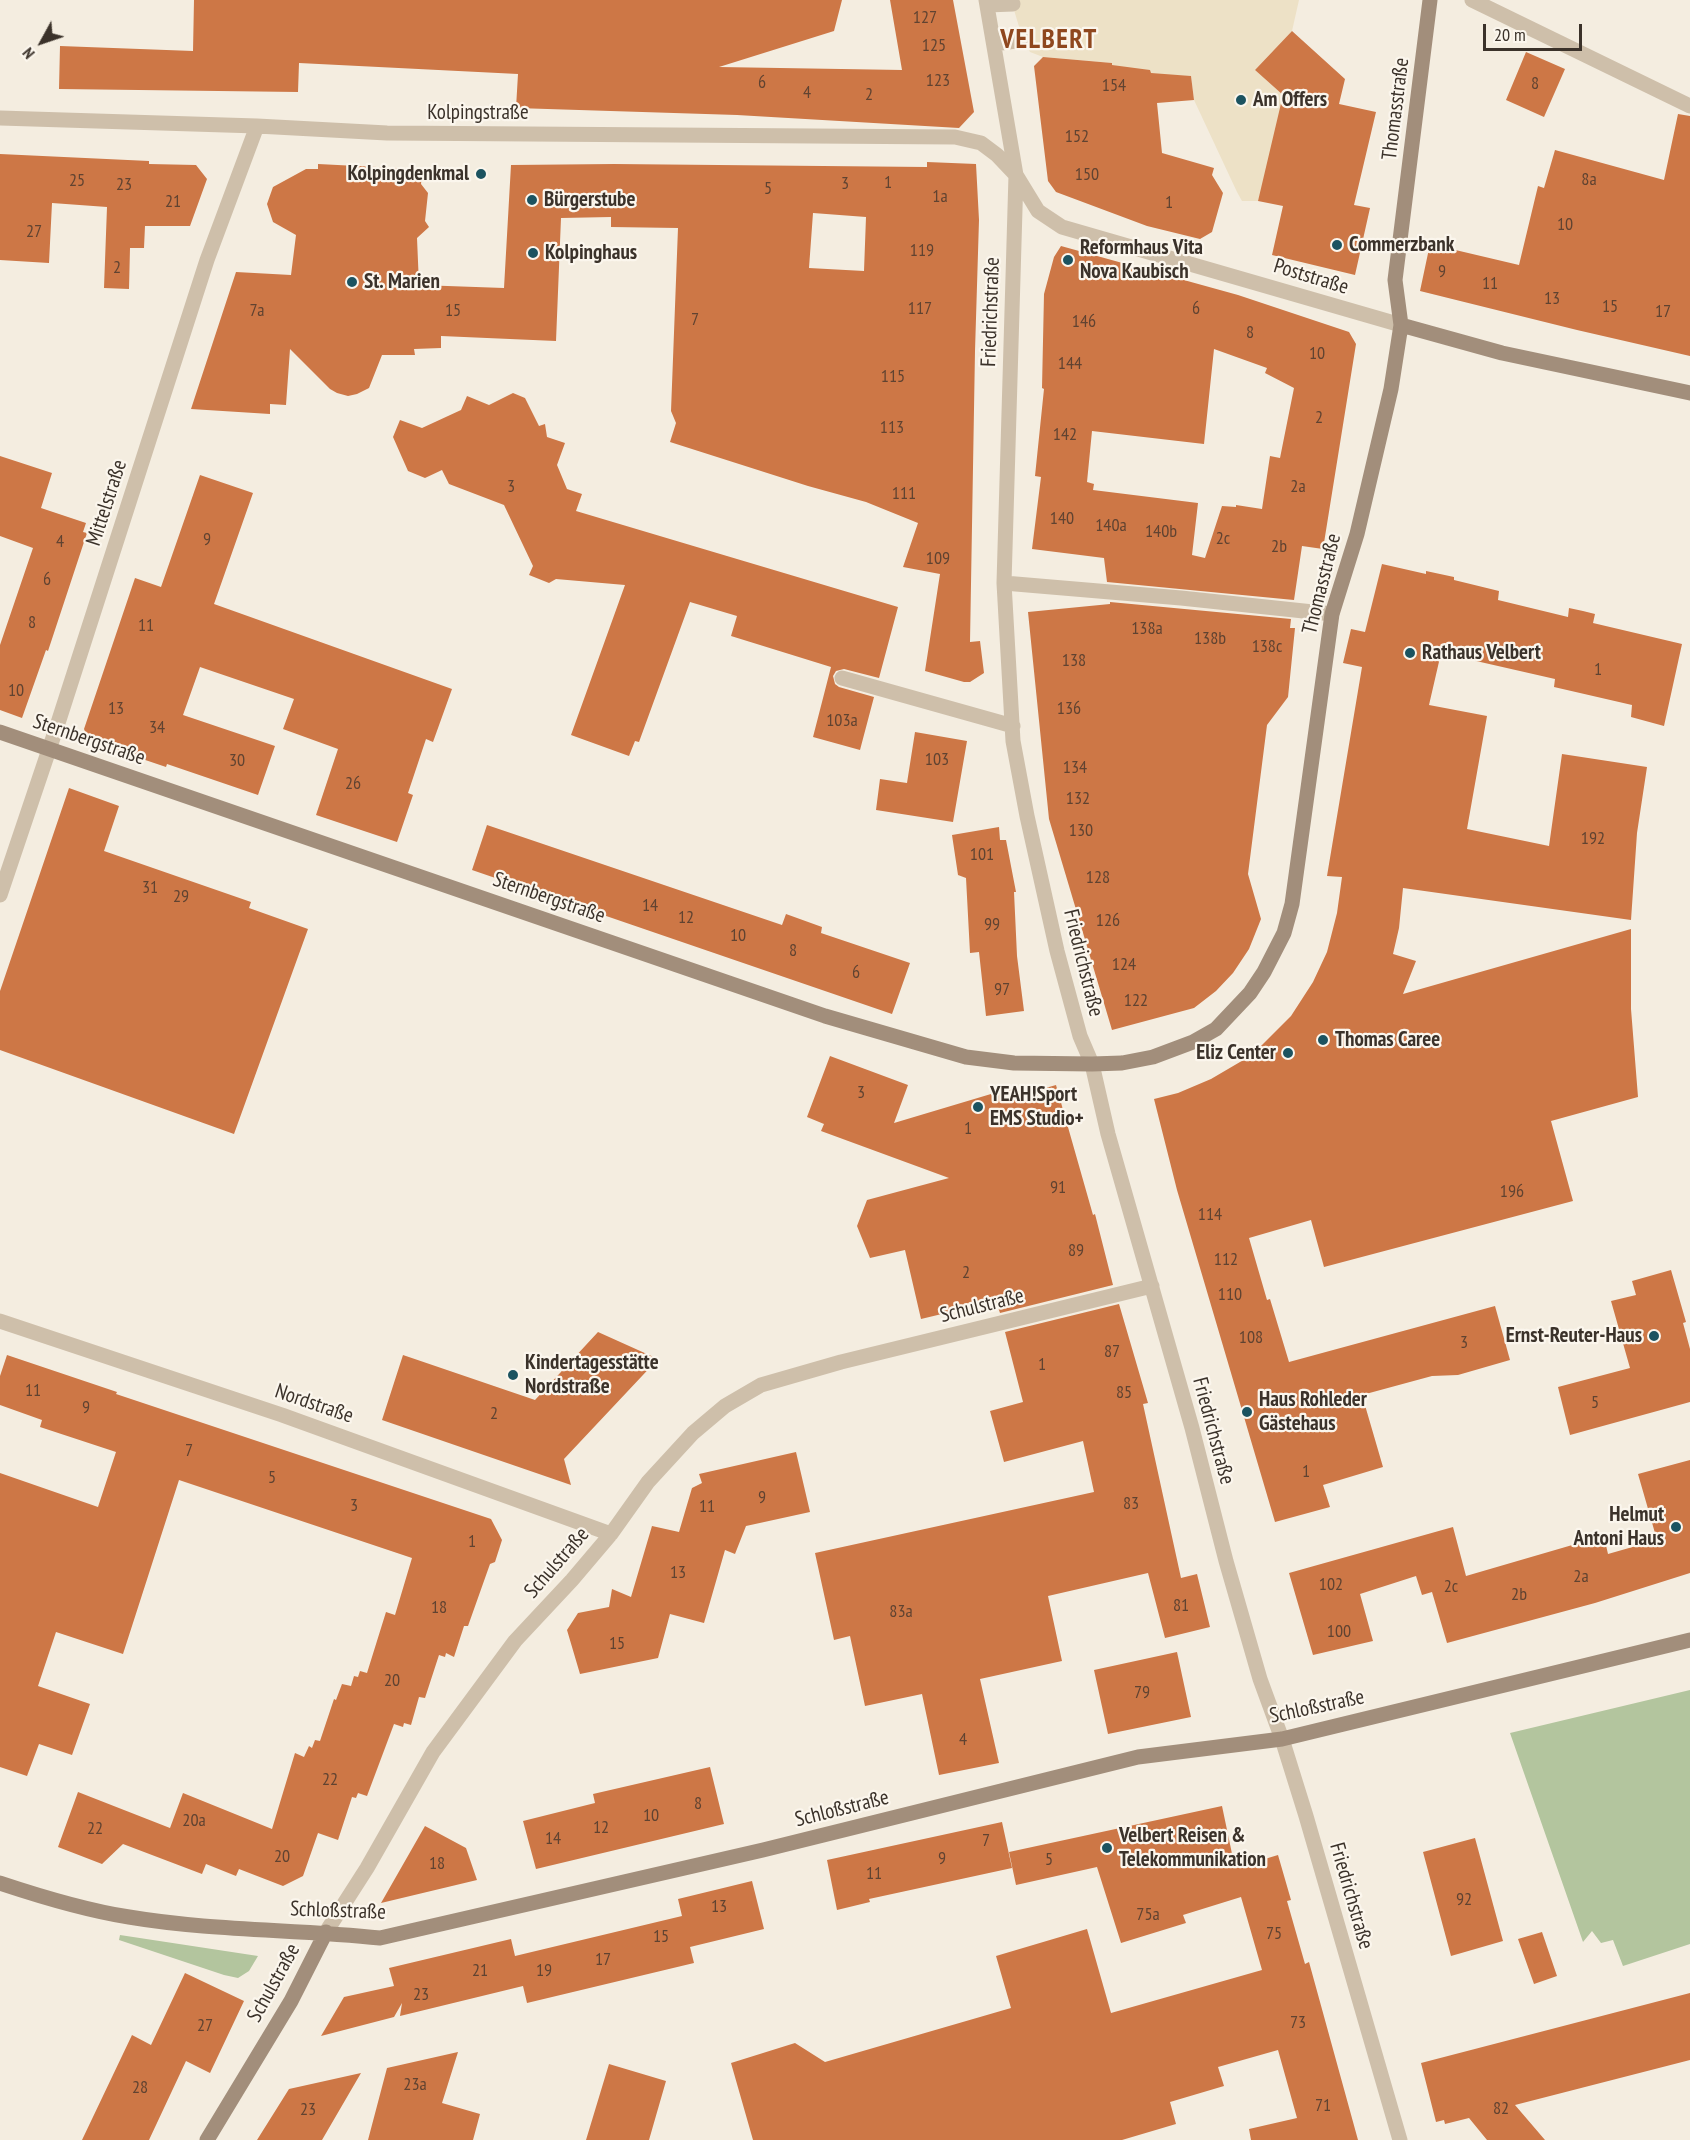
<!DOCTYPE html>
<html>
<head>
<meta charset="utf-8">
<style>
	body { margin:0 }
	#map { position:relative; width:1690px; height:2140px; overflow:hidden; background:#f4ede0; font-family:"PT Sans Narrow",sans-serif }
	canvas { display:block }
	.north { position:absolute; left:12px; top:12px; width:60px; height:60px; -webkit-text-stroke:4px #fbf6ed; paint-order:stroke; rotate:230deg; font-size:16px; font-weight:700; line-height:24px; text-align:center; color:#3b322a }
	.north::after { content:''; display:block; margin:auto; width:21px; height:27px; background:#3b322a; clip-path:polygon(50% 0,100% 100%,50% 72%,0 100%) }
	.scale { position:absolute; left:1483px; top:24px; width:99px; height:27px; box-sizing:border-box; border:3px solid #3b322a; border-top:0; padding-left:8px; font-size:18px; line-height:21px; white-space:nowrap; color:#3b322a; -webkit-text-stroke:4px #fbf6ed; paint-order:stroke }
</style>
</head>
<body>
<div id="map">
<canvas width="1690" height="2140"></canvas>
<div class="north">N</div>
<div class="scale">20 m</div>
</div>
<script>
const c = document.querySelector('canvas').getContext('2d');
c.lineJoin = 'round';
function fillPath(path, color) { c.fillStyle = color; c.fill(path, 'evenodd'); }
function stroke(path, color, width, dash) { c.strokeStyle = color; c.lineWidth = width; c.lineCap = dash ? 'butt' : 'round'; c.setLineDash(dash || []); c.stroke(path); }
function write(font, color, halo, rows, align = 'center') {
  c.font = font + ' "PT Sans Narrow",sans-serif'; c.lineWidth = 4.5; c.setLineDash([]); c.textBaseline = 'middle'; c.strokeStyle = halo; c.fillStyle = color; for (const [text, x, y, turn = 0] of rows) {
    c.save(); c.translate(x, y); c.rotate((+turn || 0) * Math.PI / 180); c.textAlign = isNaN(turn) ? turn : align; if (halo) c.strokeText(text, 0, 0); c.fillText(text, 0, 0); c.restore();
  }
}
const green = new Path2D(`
	M1690,1690V1944L1623,1966L1613,1940L1601,1943L1592,1931L1583,1942L1510,1733Z
	M120,1935L258,1956L249,1971L238,1978L224,1975L119,1940Z`);
const plaza = new Path2D(`
	M1011,0H1299L1292,31L1255,70L1290,101L1258,201H1242L1237,192L1194,100L1191,76L1157,75L1112,65V63L1043,57L1030,52L1023,40Z`);
const building = new Path2D(`
	M194,0H842L834,31L719,67L902,70L890,0H953L974,112L959,128L737,115L516,108L518,74L299,63L298,92L59,89L60,46L193,51Z
	M1292,31L1345,79L1339,104L1376,112L1354,205L1370,208L1355,275L1272,255L1283,206L1258,201L1283,95L1255,70Z
	M1526,52L1565,69L1544,117L1506,100Z
	M1043,57L1112,63V65L1150,70L1151,73L1191,76L1194,100L1157,103L1162,153L1214,168L1212,175L1223,193L1212,232L1200,239L1147,226L1056,192L1048,181L1034,66Z
	M1678,114L1690,116V356L1577,330L1420,291L1430,244L1519,265L1538,186L1544,188L1555,150L1664,180Z
	M0,154L149,161V164L196,165L207,179L190,226H145L144,248H130L129,289L104,288L107,207L52,203L49,263L0,260Z
	M927,162L976,164L979,220L975,351L970,642L980,641L984,673L970,682H964L925,671L940,574L903,567L918,523L866,502L808,486L670,442L676,423L671,411L678,228L611,227V217L561,218L556,341L441,336V348L414,349L415,355H382L369,388L357,394L348,396L337,393L330,389L290,349L286,405L270,404V414L191,409L236,272L291,275L296,235L273,222L267,204L273,187L306,169H318V164L416,169L415,174L422,173L421,184L428,193L425,221L429,227L417,238L419,285L504,288L511,165L614,164L927,167ZM813,213L866,217L864,271L809,268Z
	M1061,246L1238,295L1349,332L1356,344L1323,549L1302,546L1294,600L1107,582L1104,558L1032,549L1041,477L1035,476L1044,389L1042,388L1044,294L1054,257ZM1214,349L1267,368L1265,373L1294,388L1280,458L1270,456L1262,509L1236,505V507L1222,506L1205,558L1192,555L1198,503L1093,490L1094,484L1087,482L1092,431L1204,444Z
	M513,393L525,398L539,426L545,424L547,437L565,443L557,465L567,489L582,494L576,511L898,607L879,678L844,669L836,671L833,676L835,684L839,687L874,697L860,750L813,737L831,667L731,636L737,616L690,602L639,742L635,741L629,756L571,735L625,585L556,579L549,583L529,575L533,566L504,505L449,484L442,470L425,478L408,471L393,437L400,420L422,428L461,410L467,396L489,405Z
	M0,456L52,473L41,508L86,523L83,532L87,533L48,651L46,650L22,718L0,710V645L33,548L0,536Z
	M200,475L253,493L214,604L452,689L433,742L426,739L408,793L413,795L397,842L316,815L338,749L283,729L294,699L200,667L183,715L275,746L258,795L167,764L166,767L89,741L84,729L135,578L161,587Z
	M1382,564L1426,574V571L1454,577V580L1499,591L1498,600L1568,617L1569,608L1583,611L1595,614L1593,623L1682,644L1664,726L1631,717L1632,705L1554,687L1555,679L1441,653L1429,705L1487,716L1467,829L1549,846L1562,754L1647,767L1637,833L1631,920L1403,888L1399,928L1393,954L1416,961L1403,994L1631,929V1009L1638,1097L1551,1121L1573,1201L1324,1267L1311,1220L1249,1238L1267,1300L1270,1299L1289,1362L1495,1306L1510,1360L1458,1375L1432,1376L1362,1395L1383,1467L1323,1485L1330,1507L1275,1522L1177,1190L1154,1099L1178,1093L1211,1079L1240,1062L1260,1047L1291,1016L1313,982L1327,952L1337,913L1342,877L1327,876L1362,667L1343,663L1351,629L1365,632Z
	M1110,602L1291,619L1290,628H1295L1288,697L1267,725L1248,874L1261,919L1249,949L1233,973L1216,991L1194,1008L1112,1030L1049,819L1028,612L1110,604Z
	M915,732L967,741L953,822L876,810L880,779L907,783Z
	M69,788L119,806L104,851L251,902L249,908L308,929L234,1134L0,1050V991Z
	M487,825L782,925L786,914L822,927L821,933L910,963L892,1014L472,870Z
	M999,827L1000,840H1006L1016,892H1014L1017,956L1024,1011L986,1016L979,952L970,953L966,878L958,875L952,835Z
	M830,1056L908,1085L894,1123L1011,1088L1014,1097L1056,1085L1093,1215L1095,1214L1113,1285L1000,1313L996,1301L921,1319L905,1250L870,1258L857,1226L867,1200L949,1178L821,1131L824,1124L807,1117Z
	M1671,1270L1686,1322L1683,1323L1690,1349V1402L1570,1435L1558,1387L1630,1368L1611,1301L1636,1295L1632,1281Z
	M1119,1304L1148,1403L1143,1404L1181,1578L1197,1574L1210,1627L1165,1638L1148,1573L1048,1596L1062,1661L980,1679L999,1763L939,1775L922,1694L865,1706L850,1636L834,1640L815,1553L1094,1492L1083,1441L1004,1462L990,1411L1023,1402L1005,1332Z
	M598,1332L658,1359L564,1459L571,1485L382,1420L403,1355L535,1400Z
	M7,1355L117,1392L116,1394L491,1519L502,1540L495,1562L490,1564L468,1626H464L454,1657L446,1653L445,1657L439,1655L425,1698L419,1697L411,1725L404,1723L403,1727L394,1724L367,1796L358,1793L356,1798L352,1797L338,1840L318,1833L303,1876L283,1886L239,1869L236,1876L206,1864L202,1874L123,1844L102,1864L58,1847L78,1792L170,1828L183,1793L272,1829L295,1753L304,1757L309,1746L312,1748L315,1740L320,1741L334,1699L336,1700L342,1684L351,1686L354,1676L358,1677L360,1671L367,1673L386,1612L395,1615L412,1558L179,1480L123,1654L56,1632L38,1686L90,1704L72,1755L39,1744L27,1776L0,1767V1473L98,1507L116,1452L40,1427L42,1420L0,1405V1376Z
	M796,1452L810,1512L746,1526L735,1554L725,1550L704,1623L670,1614L658,1658L580,1674L567,1630L578,1613L609,1607L612,1589L631,1597L652,1526L679,1532L692,1488L702,1483L699,1474Z
	M1690,1460V1573L1595,1603L1447,1643L1432,1592L1422,1595L1416,1576L1360,1594L1373,1641L1313,1655L1289,1573L1453,1527L1466,1576L1586,1541L1587,1546L1605,1541L1608,1554L1657,1540L1638,1474Z
	M1177,1652L1191,1717L1108,1734L1094,1670Z
	M710,1767L724,1824L536,1869L523,1821L595,1803L593,1794Z
	M1222,1806L1235,1868L1278,1855L1291,1900L1287,1901L1305,1964L1309,1962L1358,2140H1251L1249,2129L1297,2118L1278,2050L1218,2067L1224,2086L1170,2102L1176,2124L1122,2140H753L731,2063L795,2043L825,2062L1011,2008L996,1956L1087,1929L1111,2013L1262,1970L1241,1897L1183,1915L1186,1923L1121,1943L1097,1867L1016,1885L1009,1852Z
	M1002,1822L1012,1868L869,1899L870,1902L837,1910L827,1860Z
	M425,1826L466,1848L477,1880L381,1903Z
	M1475,1838L1503,1941L1451,1956L1423,1852Z
	M752,1881L764,1929L690,1947L694,1963L527,2003L523,1986L400,2016L402,2003L394,2017L321,2036L344,1997L394,1986L389,1968L511,1939L515,1956L682,1916L678,1899Z
	M1542,1932L1557,1976L1534,1984L1518,1939Z
	M185,1973L244,2001L210,2073L186,2061L149,2140H82L132,2035L151,2045Z
	M1690,1993V2060L1515,2105L1545,2140H1487L1469,2118L1445,2124L1444,2120L1436,2122L1421,2063Z
	M458,2052L442,2103L480,2114L473,2140H368L387,2068Z
	M609,2064L666,2081L649,2140H586Z
	M361,2073L322,2140H257L289,2089Z`);
const street = new Path2D(`
	M986,0L1016,175L1004,583L1013,741L1027,816L1057,951L1080,1036L1092,1064L1108,1134L1192,1428L1226,1561L1260,1679L1282,1739L1306,1816L1400,2140
	M1472,0L1690,106
	M987,5L1013,4
	M994,44L1023,40
	M0,118L257,126L387,133L955,137L981,143L997,155L1016,175L1038,211L1062,227L1401,325
	M1004,583L1181,598L1332,614
	M842,678L1013,726
	M0,895L58,723L207,260L257,126
	M0,1321L282,1415L611,1534
	M326,1932L367,1868L433,1752L515,1641L572,1580L611,1534L648,1482L693,1433L725,1406L761,1385L841,1362L1152,1286`);
const secondary = new Path2D(`
	M1401,325L1502,353L1690,393
	M0,732L825,1016L966,1057L1014,1063L1092,1064L1122,1063L1153,1057L1193,1042L1216,1029L1250,993L1264,972L1284,933L1292,904L1332,614L1357,534L1391,389L1401,325L1395,280L1430,0
	M0,1883C42,1897 85,1910 129,1917C212,1931 297,1929 380,1938L763,1850L1138,1757L1282,1739L1690,1640
	M207,2140L291,2001L326,1932`);
const markers = [
	[1241,100,6,"#1c5360"],
	[481,174,6,"#1c5360"],
	[532,200,6,"#1c5360"],
	[1337,245,6,"#1c5360"],
	[533,253,6,"#1c5360"],
	[1068,260,6,"#1c5360"],
	[352,282,6,"#1c5360"],
	[1410,653,6,"#1c5360"],
	[1323,1040,6,"#1c5360"],
	[1288,1053,6,"#1c5360"],
	[978,1107,6,"#1c5360"],
	[1654,1336,6,"#1c5360"],
	[513,1375,6,"#1c5360"],
	[1247,1412,6,"#1c5360"],
	[1676,1527,6,"#1c5360"],
	[1107,1848,6,"#1c5360"]
];
const numberNames = [
	["127",925,18],
	["125",934,46],
	["123",938,81],
	["6",762,83],
	["8",1535,84],
	["154",1114,86],
	["4",807,93],
	["2",869,95],
	["152",1077,137],
	["150",1087,175],
	["8a",1589,180],
	["25",77,181],
	["1",888,183],
	["3",845,184],
	["23",124,185],
	["5",768,189],
	["1a",940,197],
	["21",173,202],
	["1",1169,203],
	["10",1565,225],
	["27",34,232],
	["119",922,251],
	["2",117,268],
	["9",1442,272],
	["11",1490,284],
	["13",1552,299],
	["15",1610,307],
	["117",920,309],
	["6",1196,309],
	["7a",257,311],
	["15",453,311],
	["17",1663,312],
	["7",695,320],
	["146",1084,322],
	["8",1250,333],
	["10",1317,354],
	["144",1070,364],
	["115",893,377],
	["2",1319,418],
	["113",892,428],
	["142",1065,435],
	["3",511,487],
	["2a",1298,487],
	["111",904,494],
	["140",1062,519],
	["140a",1111,526],
	["140b",1161,532],
	["2c",1223,539],
	["9",207,540],
	["4",60,542],
	["2b",1279,547],
	["109",938,559],
	["6",47,580],
	["8",32,623],
	["11",146,626],
	["138a",1147,629],
	["138b",1210,639],
	["138c",1267,647],
	["138",1074,661],
	["1",1598,670],
	["10",16,691],
	["13",116,709],
	["136",1069,709],
	["103a",842,721],
	["34",157,728],
	["103",937,760],
	["30",237,761],
	["134",1075,768],
	["26",353,784],
	["132",1078,799],
	["130",1081,831],
	["192",1593,839],
	["101",982,855],
	["128",1098,878],
	["31",150,888],
	["29",181,897],
	["14",650,906],
	["12",686,918],
	["126",1108,921],
	["99",992,925],
	["10",738,936],
	["8",793,951],
	["124",1124,965],
	["6",856,973],
	["97",1002,990],
	["122",1136,1001],
	["3",861,1093],
	["1",968,1129],
	["91",1058,1188],
	["196",1512,1192],
	["114",1210,1215],
	["89",1076,1251],
	["112",1226,1260],
	["2",966,1273],
	["110",1230,1295],
	["108",1251,1338],
	["3",1464,1343],
	["87",1112,1352],
	["1",1042,1365],
	["11",33,1391],
	["85",1124,1393],
	["5",1595,1403],
	["9",86,1408],
	["2",494,1414],
	["7",189,1451],
	["1",1306,1472],
	["5",272,1478],
	["9",762,1498],
	["83",1131,1504],
	["3",354,1506],
	["11",707,1507],
	["1",472,1542],
	["13",678,1573],
	["2a",1581,1577],
	["102",1331,1585],
	["2c",1451,1587],
	["2b",1519,1595],
	["81",1181,1606],
	["18",439,1608],
	["83a",901,1612],
	["100",1339,1632],
	["15",617,1644],
	["20",392,1681],
	["79",1142,1693],
	["4",963,1740],
	["22",330,1780],
	["8",698,1804],
	["10",651,1816],
	["20a",194,1821],
	["12",601,1828],
	["22",95,1829],
	["14",553,1839],
	["7",986,1841],
	["20",282,1857],
	["9",942,1859],
	["5",1049,1860],
	["18",437,1864],
	["11",874,1874],
	["92",1464,1900],
	["13",719,1907],
	["75a",1148,1915],
	["75",1274,1934],
	["15",661,1937],
	["17",603,1960],
	["21",480,1971],
	["19",544,1971],
	["23",421,1995],
	["73",1298,2023],
	["27",205,2026],
	["23a",415,2085],
	["28",140,2088],
	["71",1323,2106],
	["82",1501,2109],
	["23",308,2110]
];
const poiNames = [
	["Am Offers",1253,100],
	["Kolpingdenkmal",469,174,"right"],
	["Bürgerstube",544,200],
	["Commerzbank",1349,245],
	["Reformhaus Vita",1080,248],
	["Nova Kaubisch",1080,272],
	["Kolpinghaus",545,253],
	["St. Marien",364,282],
	["Rathaus Velbert",1422,653],
	["Thomas Caree",1335,1040],
	["Eliz Center",1276,1053,"right"],
	["YEAH!Sport",990,1095],
	["EMS Studio+",990,1119],
	["Ernst-Reuter-Haus",1642,1336,"right"],
	["Kindertagesstätte",525,1363],
	["Nordstraße",525,1387],
	["Haus Rohleder",1259,1400],
	["Gästehaus",1259,1424],
	["Helmut",1664,1515,"right"],
	["Antoni Haus",1664,1539,"right"],
	["Velbert Reisen &",1119,1836],
	["Telekommunikation",1119,1860]
];
const streetNames = [
	["Thomasstraße",1396,109,-83],
	["Kolpingstraße",478,113],
	["Poststraße",1311,277,17],
	["Friedrichstraße",991,312,-88],
	["Mittelstraße",107,503,-72],
	["Thomasstraße",1322,584,-76],
	["Sternbergstraße",89,740,19],
	["Sternbergstraße",549,898,19],
	["Friedrichstraße",1083,963,76],
	["Schulstraße",982,1306,-14],
	["Nordstraße",314,1404,19],
	["Friedrichstraße",1213,1431,75],
	["Schulstraße",557,1563,-49],
	["Schloßstraße",1317,1707,-12],
	["Schloßstraße",842,1809,-14],
	["Friedrichstraße",1351,1896,74],
	["Schloßstraße",338,1911,2],
	["Schulstraße",274,1983,-61]
];
const districtNames = [
	["VELBERT",1049,40]
];
fillPath(green, '#b3c59e');
fillPath(plaza, '#ede1c6');
fillPath(building, '#cd7746');
stroke(street, '#cebfaa', 15);
stroke(secondary, '#a28e7b', 15);
for (const [x, y, r, color] of markers) { const dot = new Path2D(); dot.arc(x, y, r, 0, 2 * Math.PI); c.fillStyle = color; c.fill(dot); stroke(dot, '#fbf6ed', 2); }
write('18px', '#604331', null, numberNames);
write('bold 21px', '#3b322a', '#fbf6ed', poiNames, 'left');
write('21px', '#3b322a', '#fbf6ed', streetNames);
c.letterSpacing = '1.5px';
write('bold 27px', '#8f471e', '#fbf6ed', districtNames);
c.letterSpacing = '0px';
</script>
</body>
</html>
